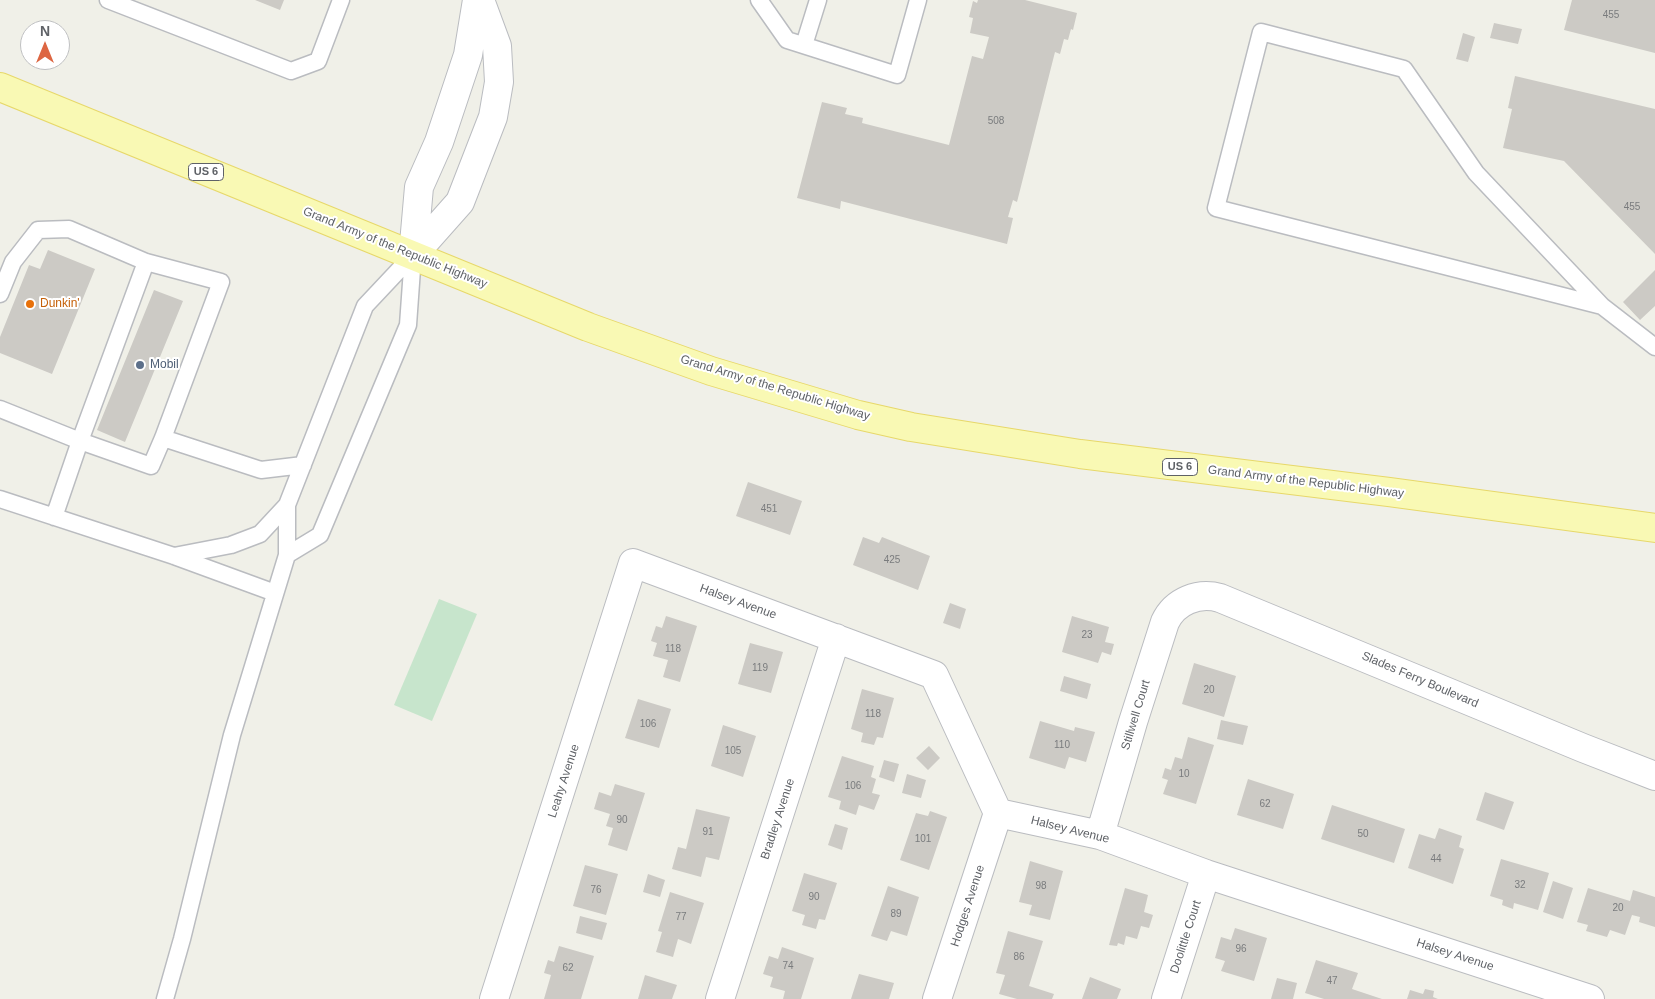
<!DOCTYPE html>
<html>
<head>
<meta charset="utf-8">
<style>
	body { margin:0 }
	#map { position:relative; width:1655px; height:999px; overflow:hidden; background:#f0f0e8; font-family:Arial,sans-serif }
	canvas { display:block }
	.north { position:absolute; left:20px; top:20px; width:50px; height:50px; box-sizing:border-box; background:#fff; border:1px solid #bfc0c2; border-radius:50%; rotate:0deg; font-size:14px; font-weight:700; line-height:20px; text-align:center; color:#5f6267 }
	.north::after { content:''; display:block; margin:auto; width:18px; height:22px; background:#dd6642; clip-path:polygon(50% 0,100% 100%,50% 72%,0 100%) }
</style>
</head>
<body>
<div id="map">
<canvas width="1655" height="999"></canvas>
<div class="north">N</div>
</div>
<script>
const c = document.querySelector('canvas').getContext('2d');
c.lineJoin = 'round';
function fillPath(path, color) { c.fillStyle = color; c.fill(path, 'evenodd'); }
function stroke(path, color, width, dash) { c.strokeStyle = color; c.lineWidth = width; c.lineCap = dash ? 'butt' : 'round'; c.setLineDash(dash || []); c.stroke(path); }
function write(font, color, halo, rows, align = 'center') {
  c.font = font + ' Arial,sans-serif'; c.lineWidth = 4; c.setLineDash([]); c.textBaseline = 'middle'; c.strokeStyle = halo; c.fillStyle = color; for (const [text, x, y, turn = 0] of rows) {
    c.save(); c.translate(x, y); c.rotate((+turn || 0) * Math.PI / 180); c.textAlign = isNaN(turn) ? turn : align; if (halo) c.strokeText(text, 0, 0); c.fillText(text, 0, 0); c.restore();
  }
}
const green = new Path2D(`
	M439,599L477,614L432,721L394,705Z`);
const building = new Path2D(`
	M255,0H284L280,10Z
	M978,0H1025L1077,13L1073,30L1071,29L1068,40L1064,39L1060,54L1055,52L1017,202L1013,200L1008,217L1013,218L1007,244L841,201L840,209L797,198L822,102L847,108L845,114L863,118L862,123L949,145L972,56L983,59L989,37L970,33L973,18L969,17L973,1L977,3Z
	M1572,0H1655V53L1564,30Z
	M1494,23L1522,29L1518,44L1490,38Z
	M1463,33L1475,37L1468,62L1456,59Z
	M1515,76L1655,109V254L1564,161L1503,148L1512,109L1508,108Z
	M48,250L95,269L52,374L0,353V337L29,265L40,269Z
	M1655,270V306L1640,320L1623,302Z
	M154,290L183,301L125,442L97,430Z
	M748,482L802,501L790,535L736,516Z
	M863,537L879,543L882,537L930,556L918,590L853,565Z
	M950,603L966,609L960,629L943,623Z
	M666,616L697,626L680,682L663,677L668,660L653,656L657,643L651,641L656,626L662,628Z
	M1072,616L1109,627L1105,642L1114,644L1111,655L1102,652L1098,663L1062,652Z
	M750,643L783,652L771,693L738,684Z
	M1194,663L1236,676L1224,717L1182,704Z
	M1064,676L1091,684L1087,699L1060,691Z
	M862,689L894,698L883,738L877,737L874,745L861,742L863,733L851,729Z
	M638,699L671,709L659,748L625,738Z
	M1221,720L1248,726L1243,745L1217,739Z
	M1040,721L1074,731L1075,727L1095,732L1086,762L1069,757L1065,769L1029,758Z
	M723,725L756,736L743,777L711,766Z
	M1188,737L1214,745L1196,804L1163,794L1168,780L1162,778L1165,768L1171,770L1175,757L1182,759Z
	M929,746L940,758L928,770L916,758Z
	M842,756L874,766L871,777L876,779L872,793L880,795L874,810L859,805L856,815L839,809L841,801L828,797Z
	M884,760L899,764L894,782L879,777Z
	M907,774L926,780L921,798L902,793Z
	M1248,779L1294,794L1283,829L1237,815Z
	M615,784L645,793L627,851L608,845L613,828L606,826L610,814L594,809L599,792L611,796Z
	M1485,792L1514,802L1504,830L1476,820Z
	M1332,805L1405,829L1394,863L1321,839Z
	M696,809L730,817L719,860L706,857L701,877L672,869L678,847L686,849Z
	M930,811L947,817L929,870L900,860L916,813L928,816Z
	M835,824L848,828L842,850L828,845Z
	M1439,828L1462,836L1459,847L1464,849L1453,884L1408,868L1419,834L1435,839Z
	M1501,859L1549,873L1538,910L1514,903L1513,909L1502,905L1503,900L1490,896Z
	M1030,861L1063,871L1050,920L1029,915L1032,905L1019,902Z
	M585,865L618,874L606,915L573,906Z
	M804,873L837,883L825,920L819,919L816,929L802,925L805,915L792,911Z
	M648,874L665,880L660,897L643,892Z
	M1553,881L1573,888L1563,919L1543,912Z
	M888,886L919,897L907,936L891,931L887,941L871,936Z
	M1125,888L1148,895L1144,912L1153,915L1149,928L1141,926L1137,939L1126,936L1124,945L1118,943L1117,946L1109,945Z
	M1588,888L1630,901L1633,890L1655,897V927L1639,922L1640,917L1632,915L1625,935L1610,930L1607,937L1586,931L1588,925L1577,922Z
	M670,892L704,903L691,944L678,939L673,957L656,952L662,932L658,931Z
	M580,916L607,923L602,940L576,933Z
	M1235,928L1267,938L1254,981L1221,971L1225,961L1215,958L1221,937L1231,940Z
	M1008,931L1043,941L1029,986L1054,994L1052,999H1017L999,994L1005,975L996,973Z
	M559,946L594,956L581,999H544L551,975L544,973L548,960L554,962Z
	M782,947L814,958L801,999H783L785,991L770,987L773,977L763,974L769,956L778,959Z
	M1316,960L1358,973L1352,989L1382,999H1324L1305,993Z
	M859,974L894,983L889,999H851Z
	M645,975L677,985L672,999H638Z
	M1090,977L1121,989L1117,999H1082Z
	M1277,978L1297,983L1293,999H1271Z
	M1425,989L1434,991L1433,997L1438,999H1407L1410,990L1423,994Z`);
const service = new Path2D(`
	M108,0L291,71L318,61L341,0
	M759,0L787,40L897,75L918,0
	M804,45L818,0
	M0,294L13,262L38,230L69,229L146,262L221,282L163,438L151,466L80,441L146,262
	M1602,306L1216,208L1261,32L1404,69L1476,173L1602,306L1655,347
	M0,409L80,441L54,517
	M163,438L261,470L303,465
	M0,499L174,556L275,593
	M287,555L320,535L408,325L413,255
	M174,556L231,545L260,534L287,505
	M165,999L182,939L232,735L287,555V505L365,306L413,255`);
const minor = new Path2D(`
	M413,255L460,202L493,117L499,82L497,46L480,0
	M413,255L419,187L439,142L468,55L477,0
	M1100,835L1133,722L1165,622C1175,601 1198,592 1220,598L1583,748L1655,776
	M494,999L633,563L934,675L998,813L1100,835L1206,874L1590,999
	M720,999L836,638
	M937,999L998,813
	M1166,999L1206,874`);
const primary = new Path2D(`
	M0,87L588,327L711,371L858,415L911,427L1080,454L1389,492L1655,528`);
const markers = [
	[30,304,5,"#e8710a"],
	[140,365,5,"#5c6f8a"]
];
const numberNames = [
	["455",1611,15],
	["508",996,121],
	["455",1632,207],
	["451",769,509],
	["425",892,560],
	["23",1087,635],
	["118",673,649],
	["119",760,668],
	["20",1209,690],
	["118",873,714],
	["106",648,724],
	["110",1062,745],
	["105",733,751],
	["10",1184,774],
	["106",853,786],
	["62",1265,804],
	["90",622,820],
	["91",708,832],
	["50",1363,834],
	["101",923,839],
	["44",1436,859],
	["32",1520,885],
	["98",1041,886],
	["76",596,890],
	["90",814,897],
	["20",1618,908],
	["89",896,914],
	["77",681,917],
	["96",1241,949],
	["86",1019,957],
	["74",788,966],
	["62",568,968],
	["47",1332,981]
];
const shields = [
	[206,172,35],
	[1180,467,35]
];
const shieldNames = [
	["US 6",206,172],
	["US 6",1180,467]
];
const streetNames = [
	["Grand Army of the Republic Highway",395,248,22],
	["Grand Army of the Republic Highway",775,388,17],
	["Grand Army of the Republic Highway",1306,482,7],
	["Halsey Avenue",738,602,20],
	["Slades Ferry Boulevard",1420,680,23],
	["Stillwell Court",1136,715,-73],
	["Leahy Avenue",564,781,-72],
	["Bradley Avenue",778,819,-72],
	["Halsey Avenue",1070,830,14],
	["Hodges Avenue",968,906,-72],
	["Doolittle Court",1186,937,-72],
	["Halsey Avenue",1455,955,18]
];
const foodNames = [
	["Dunkin'",40,304]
];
const serviceNames = [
	["Mobil",150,365]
];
fillPath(green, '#c7e5cc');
fillPath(building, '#cccac5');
stroke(service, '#babcc0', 19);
stroke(minor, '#babcc0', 30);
stroke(primary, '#e7d86a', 30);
stroke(service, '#fff', 16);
stroke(minor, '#fff', 28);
stroke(primary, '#f9f9b4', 28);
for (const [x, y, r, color] of markers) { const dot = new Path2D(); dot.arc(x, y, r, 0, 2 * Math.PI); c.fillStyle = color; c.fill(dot); stroke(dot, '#fff', 2); }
write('10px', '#7a7c7e', null, numberNames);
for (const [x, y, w] of shields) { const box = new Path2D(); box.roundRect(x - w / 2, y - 8.5, w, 17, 4); c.fillStyle = '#fff'; c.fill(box); stroke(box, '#5f6267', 1); }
write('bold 11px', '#5f6267', null, shieldNames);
write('12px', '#5f6267', '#fff', streetNames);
write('12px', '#c56008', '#fff', foodNames, 'left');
write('12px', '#4e5e75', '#fff', serviceNames, 'left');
</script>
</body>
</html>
